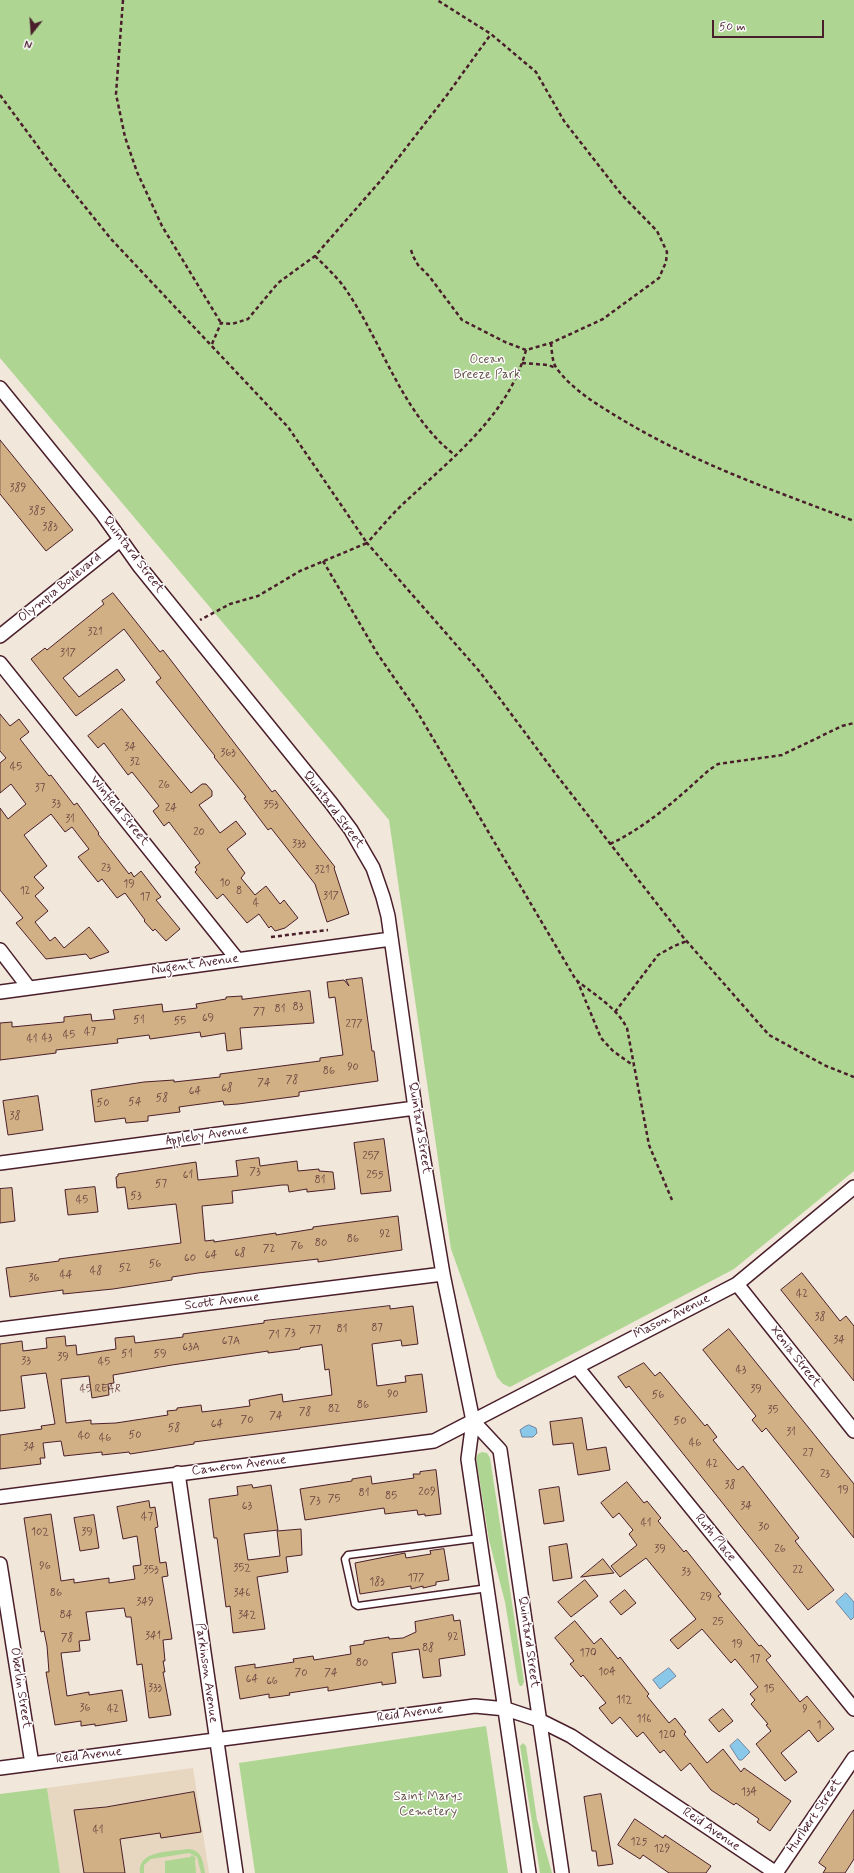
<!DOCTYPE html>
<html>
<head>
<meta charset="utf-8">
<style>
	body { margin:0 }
	#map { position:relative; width:854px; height:1873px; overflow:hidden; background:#f1e7da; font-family:Mynerve,sans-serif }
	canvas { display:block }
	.north { position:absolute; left:12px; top:12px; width:40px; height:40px; -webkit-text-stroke:3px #fff; paint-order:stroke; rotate:197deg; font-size:11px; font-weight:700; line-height:16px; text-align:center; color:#4a1f2b }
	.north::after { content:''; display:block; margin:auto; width:14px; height:18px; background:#4a1f2b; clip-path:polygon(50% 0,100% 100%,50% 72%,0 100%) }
	.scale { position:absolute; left:712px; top:20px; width:112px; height:18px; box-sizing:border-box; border:2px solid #4a1f2b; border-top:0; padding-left:5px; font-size:12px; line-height:14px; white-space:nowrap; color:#4a1f2b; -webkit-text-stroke:3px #fff; paint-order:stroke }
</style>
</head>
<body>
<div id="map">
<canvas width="854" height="1873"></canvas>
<div class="north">N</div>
<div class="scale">50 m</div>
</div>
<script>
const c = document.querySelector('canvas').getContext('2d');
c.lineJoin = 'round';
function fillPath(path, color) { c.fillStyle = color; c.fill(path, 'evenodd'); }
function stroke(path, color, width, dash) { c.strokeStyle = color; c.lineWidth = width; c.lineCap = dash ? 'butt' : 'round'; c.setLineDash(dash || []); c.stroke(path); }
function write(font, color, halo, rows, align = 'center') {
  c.font = font + ' Mynerve,sans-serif'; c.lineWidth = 3; c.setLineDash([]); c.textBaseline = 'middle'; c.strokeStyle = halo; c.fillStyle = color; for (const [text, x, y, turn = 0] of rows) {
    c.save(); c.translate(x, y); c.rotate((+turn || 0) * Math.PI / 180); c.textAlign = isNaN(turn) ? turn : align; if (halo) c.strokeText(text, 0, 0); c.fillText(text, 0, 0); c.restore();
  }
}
const built = new Path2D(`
	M193,1768L209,1873H60L47,1788Z`);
const green = new Path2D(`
	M0,0H854V1171L734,1269L510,1387L503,1384L497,1377L451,1249L389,820L0,358Z
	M482,1452L487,1453L490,1458L524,1682L522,1686H520L518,1682L505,1602L489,1540L476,1458L478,1454Z
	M486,1726L508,1873H255L239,1763Z
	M523,1743L526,1746L537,1820L552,1873H540L520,1746Z
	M47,1788L60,1873H0V1794Z
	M188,1849C202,1850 203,1861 205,1873H201L197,1857L189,1853L151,1859L144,1865V1873H140C137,1850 171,1852 188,1849Z
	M192,1855L196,1858L195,1860L196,1873H165V1861L190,1857Z`);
const water = new Path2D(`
	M529,1425L536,1428L537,1433L533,1437H522L520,1430L524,1427Z
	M846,1593L854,1602V1617L851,1620L836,1602Z
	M669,1668L676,1676L660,1689L653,1680Z
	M738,1739L750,1752L742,1760H739L730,1746Z`);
const building = new Path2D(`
	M0,440L73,530L46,551L0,494Z
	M113,593L160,652L163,650L272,792L275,790L335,867L334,868L349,914L327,922L315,884L271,828L268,830L244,798L246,797L214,757L215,756L156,682L161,678L124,629L63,678L79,697L117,669L125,680L76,716L31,659L45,648L47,650L104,604L102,601Z
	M122,709L191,793L202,784H206L212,791V796L199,805L220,833L236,821L246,834L227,849L245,873L241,878L255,895L266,886L280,904L284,900L298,918L285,928L275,931L271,926L269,928L259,914L247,923L223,894L217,899L195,872L197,870L195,867L200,863L169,822L164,826L153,811L159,806L148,792L132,772L128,775L104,743L98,748L88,736Z
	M0,714L10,726L19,719L29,732L20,739L49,776L51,775L74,805L77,803L99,833L98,834L129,874L131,872L134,877L141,871L161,897L156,900L180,929L166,941L155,929L153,931L144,921L145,920L125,893L117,898L102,879L98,882L78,857L89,849L72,827L65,832L51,814L24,835L47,866L34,877L44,888L35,896L48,911L35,922L50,941L55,937L64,948L89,927L109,952L90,959L86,954L46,959L16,923L23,918L0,890V808L8,819L26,804L11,784L0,793V763L6,758L0,751Z
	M362,978L372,1051H374L378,1081L299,1092V1096L238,1104L224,1105L223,1101L179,1107L180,1112L148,1116V1121L126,1123L125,1118L95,1122L91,1090L144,1082L174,1080V1082L220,1077V1074L320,1061V1058L343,1055L335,997L329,998L327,982L344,980L349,986L346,980Z
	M310,991L314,1023L240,1028L242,1049L227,1051L225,1033L201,1037L200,1032L150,1039L149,1035L117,1039L118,1043L56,1050V1053L0,1060V1023L12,1022V1027L64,1022V1017L91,1014L92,1021L115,1019L113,1010L162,1004L163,1012L197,1008L196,1004L226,999V997L242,996V999Z
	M38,1096L43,1130L8,1135L3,1101Z
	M384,1139L391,1191L361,1194L354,1143Z
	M259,1158L260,1166L297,1161L298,1171L319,1169V1171L333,1172L335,1189L307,1192V1189L289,1192L288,1185H282L232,1191L233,1203L202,1206L205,1241L214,1240V1242L276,1233V1235L313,1229V1227L398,1216L402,1250L318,1262V1259L198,1273L172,1277V1280L113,1289L63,1294V1290L10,1297L6,1268L59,1261V1259L181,1243L176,1204L128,1209L125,1187L117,1188L116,1177L118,1176V1174L196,1162L198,1180L238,1176L236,1161Z
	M95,1187L98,1212L68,1215L65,1190Z
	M12,1188L15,1221L0,1223V1189Z
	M802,1273L840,1321L846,1316L854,1326V1381L781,1290Z
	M390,1306V1309L413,1306L418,1344L402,1346L401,1340L372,1344L377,1386L406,1382L405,1376L422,1374L427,1412L194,1442V1444L130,1454L129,1452L102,1455V1452L64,1456L61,1441L43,1443L45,1458H40L41,1464L0,1469V1435L42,1429L41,1426L55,1424L46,1373L21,1376L25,1408L0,1411V1344L22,1341L23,1351L47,1348L46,1338L65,1336L66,1346L76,1345L77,1355L116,1349L115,1338L134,1336L135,1343L183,1337V1334L264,1323V1321ZM322,1345L325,1370L329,1369L332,1395L283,1402L282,1394L249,1400L250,1406L235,1408L202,1412L201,1405L177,1408V1410L167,1411L168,1415L116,1423L91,1424V1420L66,1423L61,1379L89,1376L92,1398L109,1395L108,1384L114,1383L113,1375L172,1365L268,1351V1353L300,1349V1348Z
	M729,1329L854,1484V1538L766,1428L762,1432L752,1420L756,1416L703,1350Z
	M644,1363L655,1376L660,1372L705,1426L707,1424L717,1437L713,1440L736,1468L738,1470L743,1466L799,1538L795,1541L834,1590L808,1610L629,1386L626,1388L618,1377Z
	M582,1418L587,1450L606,1447L610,1470L578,1475L573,1443L553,1445L550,1422Z
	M436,1470L441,1514L425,1516V1514L418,1515L417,1510L385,1514L384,1508L305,1520L300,1489L352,1481V1479L371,1476L372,1484L414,1478L413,1474H420V1472Z
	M627,1482L644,1503L647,1501L661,1518L658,1521L684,1552L686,1550L721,1594L718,1596L759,1646L761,1645L771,1656L766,1660L800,1702L807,1696L834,1729L818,1742L809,1730L781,1753L797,1772L785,1781L756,1744L771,1731L766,1725L768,1724L751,1704L755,1700L750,1694L758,1687L735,1659L731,1663L702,1629L678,1649L670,1640L696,1619L646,1558L620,1577L611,1566L637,1545L629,1534L633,1530L619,1513L613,1518L601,1503Z
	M252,1485L253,1488L271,1485L278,1530L244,1534L248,1560L280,1556L277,1531L301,1529L302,1555L286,1557L288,1572L257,1577L265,1629L233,1633L230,1606L226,1607L217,1538H214L209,1499L238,1495L237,1487Z
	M559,1487L564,1521L544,1524L539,1490Z
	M149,1501L150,1508L155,1507L158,1527L155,1528L160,1563L166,1562L168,1576L162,1577L172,1639L163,1640L165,1661H163L165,1672H163L171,1715L149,1718L142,1664L137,1665L131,1617H126L124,1608L86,1612L90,1640L79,1641L80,1651L61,1653L67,1696L89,1692V1695L122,1690L127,1721L95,1726V1724L81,1726V1721L55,1725L46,1672H49L47,1646L44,1631L41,1632L24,1518L51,1514L61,1581L74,1579V1583L109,1578V1583L135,1579L133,1566L141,1565L137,1536L123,1539L117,1507Z
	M94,1515L99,1548L80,1551L74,1518Z
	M567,1544L572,1578L553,1581L549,1547Z
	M444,1549L449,1580L436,1582V1585L423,1588V1586L411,1589V1586L360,1594L355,1563L405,1553L406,1558L431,1554L430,1551Z
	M603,1559L614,1573L581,1577Z
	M585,1580L598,1596L571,1617L558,1602Z
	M625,1590L636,1603L621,1615L610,1602Z
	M453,1615L454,1621L460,1620L465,1655L439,1659L441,1676L423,1678L419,1649L392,1653L396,1683L382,1685V1682L328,1691V1687L289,1693L290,1695L269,1698V1694L240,1699L235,1667L255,1664V1668L294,1662L293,1659L313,1656L314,1660L351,1654L350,1646L364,1644V1641L389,1637V1639L403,1638L416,1632L415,1622Z
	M575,1621L594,1644L601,1638L618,1659L620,1657L649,1694L647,1696L669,1723L675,1718L686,1732L684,1734L707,1763L723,1749L741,1772L744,1768L791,1801L770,1831L757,1822L759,1819L736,1803L734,1805L711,1790L690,1763L681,1771L664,1750L660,1753L643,1732L637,1737L620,1717L612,1724L599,1708L606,1703L583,1675L581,1677L570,1664L574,1661L555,1638Z
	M723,1709L733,1721L719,1732L709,1720Z
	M194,1792L201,1832L161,1838L160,1833L120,1839L125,1873H84L74,1810L106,1807Z
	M601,1794L613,1864L598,1866L596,1851H592L584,1797Z
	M854,1810V1859L845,1873H823L826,1868L819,1863Z
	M635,1819L663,1838L665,1835L711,1866L706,1873H669L643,1855L640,1859L618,1845Z`);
const path = new Path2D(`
	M123,0L116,94L125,137L137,172L162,226L221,323
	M0,95L53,167L111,239L288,427L367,543L300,571L258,596L230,604L200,620
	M411,250L413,256L418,265L429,276L462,320L505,342L526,350L551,343L603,319L659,278L666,262L667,252L657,231L621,194L564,121L536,72L491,34L437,0
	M315,256C325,266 336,276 344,287C383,342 401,414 456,456
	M551,343C552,352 552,362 557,369C574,391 598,405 621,419C694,463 775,491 854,521
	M212,344L221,323L232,324L248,319L278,283L315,256L382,179L447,95L491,34
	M526,350C509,415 451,459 404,503C391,515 379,530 367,543L480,672L555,773L683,937L769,1035L826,1066L854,1077
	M522,363L548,365L556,368
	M323,561L377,653L415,708L576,980C595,995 616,1007 627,1028L649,1145L672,1200
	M610,844C648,826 678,798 709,770L718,764L782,755L842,726L854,723
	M271,937L328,930
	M577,980L601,1038L613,1051L634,1066
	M615,1012L658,955L674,946L687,941`);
const lane = new Path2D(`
	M480,1538L348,1555L345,1559L355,1604L358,1606L488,1588`);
const street = new Path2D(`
	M0,388L103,515L140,567L331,803L351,830L373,868L383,897L388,916L415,1108L443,1274L473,1421L468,1459L529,1873
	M0,636L120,540
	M0,663L237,959
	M0,950L29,988
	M0,992L391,939
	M0,1163L415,1108
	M737,1284L854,1431
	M0,1329L443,1274
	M577,1367L854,1709
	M473,1421L500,1450L562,1873
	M178,1473L236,1873
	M0,1497L434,1441L737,1284L854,1187
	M0,1564L32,1764
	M0,1768L475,1706L506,1709L539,1720L571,1736L776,1873
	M776,1873L854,1758`);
const numberNames = [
	["389",18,489],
	["385",37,512],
	["383",50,528],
	["321",95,633],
	["317",68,654],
	["34",130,748],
	["363",228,754],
	["32",135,763],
	["45",16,768],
	["26",164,786],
	["37",40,789],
	["33",56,805],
	["353",271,806],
	["24",171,809],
	["31",70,820],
	["20",199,833],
	["333",299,845],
	["23",106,869],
	["321",322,871],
	["10",225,884],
	["19",129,885],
	["12",25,892],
	["8",239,892],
	["317",331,897],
	["17",145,898],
	["4",256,904],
	["83",298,1008],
	["81",280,1010],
	["77",259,1013],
	["69",208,1019],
	["51",139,1021],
	["55",180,1022],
	["277",354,1025],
	["47",90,1033],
	["45",69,1036],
	["43",47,1039],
	["41",32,1040],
	["90",353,1068],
	["86",329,1072],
	["78",292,1081],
	["74",264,1084],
	["68",227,1089],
	["64",195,1092],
	["58",162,1099],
	["54",135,1103],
	["50",103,1104],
	["38",15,1117],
	["257",371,1157],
	["73",255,1173],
	["61",188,1176],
	["255",375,1176],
	["81",320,1181],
	["57",161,1185],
	["53",136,1197],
	["45",82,1201],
	["92",385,1235],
	["86",353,1240],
	["80",321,1244],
	["76",297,1247],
	["72",269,1250],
	["68",240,1254],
	["64",211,1256],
	["60",190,1259],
	["56",155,1265],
	["52",125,1269],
	["48",96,1272],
	["44",66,1276],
	["36",34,1279],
	["42",802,1295],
	["38",820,1318],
	["87",377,1329],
	["81",342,1330],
	["77",315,1331],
	["73",290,1334],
	["71",274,1336],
	["34",839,1341],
	["67A",231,1342],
	["63A",191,1348],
	["51",127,1355],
	["59",160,1355],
	["39",63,1358],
	["33",26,1362],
	["45",104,1363],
	["43",741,1371],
	["45 REAR",100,1390],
	["39",756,1390],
	["90",393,1395],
	["56",658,1396],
	["86",363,1406],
	["82",334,1410],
	["35",773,1411],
	["78",305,1413],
	["74",276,1417],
	["70",247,1421],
	["50",680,1422],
	["64",217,1425],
	["58",174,1429],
	["31",791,1433],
	["50",135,1436],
	["40",84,1437],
	["46",105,1439],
	["46",695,1444],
	["34",29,1448],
	["27",808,1454],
	["42",712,1465],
	["23",825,1475],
	["38",730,1486],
	["19",843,1491],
	["209",427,1493],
	["81",364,1494],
	["85",391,1497],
	["75",334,1500],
	["73",315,1502],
	["63",247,1507],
	["34",746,1507],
	["47",147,1518],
	["41",646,1524],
	["30",764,1528],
	["102",40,1533],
	["39",87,1533],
	["39",660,1550],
	["26",780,1550],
	["96",45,1567],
	["352",242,1569],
	["353",151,1571],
	["22",798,1571],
	["33",686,1573],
	["177",416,1579],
	["183",377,1583],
	["86",56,1594],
	["346",242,1594],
	["29",706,1598],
	["349",145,1603],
	["84",66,1616],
	["342",247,1616],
	["25",718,1623],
	["341",153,1637],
	["92",453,1638],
	["78",67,1639],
	["19",737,1645],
	["88",428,1649],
	["170",588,1654],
	["17",755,1660],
	["80",362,1664],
	["104",607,1673],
	["70",301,1674],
	["74",331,1674],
	["64",252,1680],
	["66",272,1682],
	["333",155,1689],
	["15",769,1690],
	["112",624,1701],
	["36",85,1709],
	["42",113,1710],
	["9",805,1710],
	["116",644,1720],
	["1",819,1726],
	["120",667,1736],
	["134",749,1793],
	["41",98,1831],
	["125",639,1843],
	["129",662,1850]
];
const parkNames = [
	["Ocean",487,360],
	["Breeze Park",487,375],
	["Saint Marys",428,1797],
	["Cemetery",428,1812]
];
const streetNames = [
	["Quintard Street",133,555,53],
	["Olympia Boulevard",60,588,-39],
	["Quintard Street",333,810,53],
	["Winfield Street",119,811,51],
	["Nugent Avenue",195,965,-8],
	["Quintard Street",419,1128,81],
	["Appleby Avenue",207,1136,-8],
	["Scott Avenue",222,1302,-7],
	["Mason Avenue",672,1317,-27],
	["Xenia Street",795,1357,52],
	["Cameron Avenue",239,1466,-7],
	["Ruth Place",715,1538,51],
	["Quintard Street",528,1642,82],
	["Parkinson Avenue",206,1673,82],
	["Oberlin Street",20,1688,81],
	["Reid Avenue",410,1714,-8],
	["Reid Avenue",89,1756,-7],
	["Hurlbert Street",815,1816,-56],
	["Reid Avenue",711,1830,34]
];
fillPath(built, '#e7d6c0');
fillPath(green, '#aed692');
fillPath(water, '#8ac8ea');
stroke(water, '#70849e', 1);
fillPath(building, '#d0b084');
stroke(building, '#4a1f2b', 1);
stroke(lane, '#4a1f2b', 9);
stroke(street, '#4a1f2b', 16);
stroke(path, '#4a1f2b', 2.5, [4, 3]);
stroke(lane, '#fff', 6);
stroke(street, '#fff', 13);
write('11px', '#6c4341', null, numberNames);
write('13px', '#68564a', '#fff', parkNames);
write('13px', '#4a1f2b', '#fff', streetNames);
</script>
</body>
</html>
